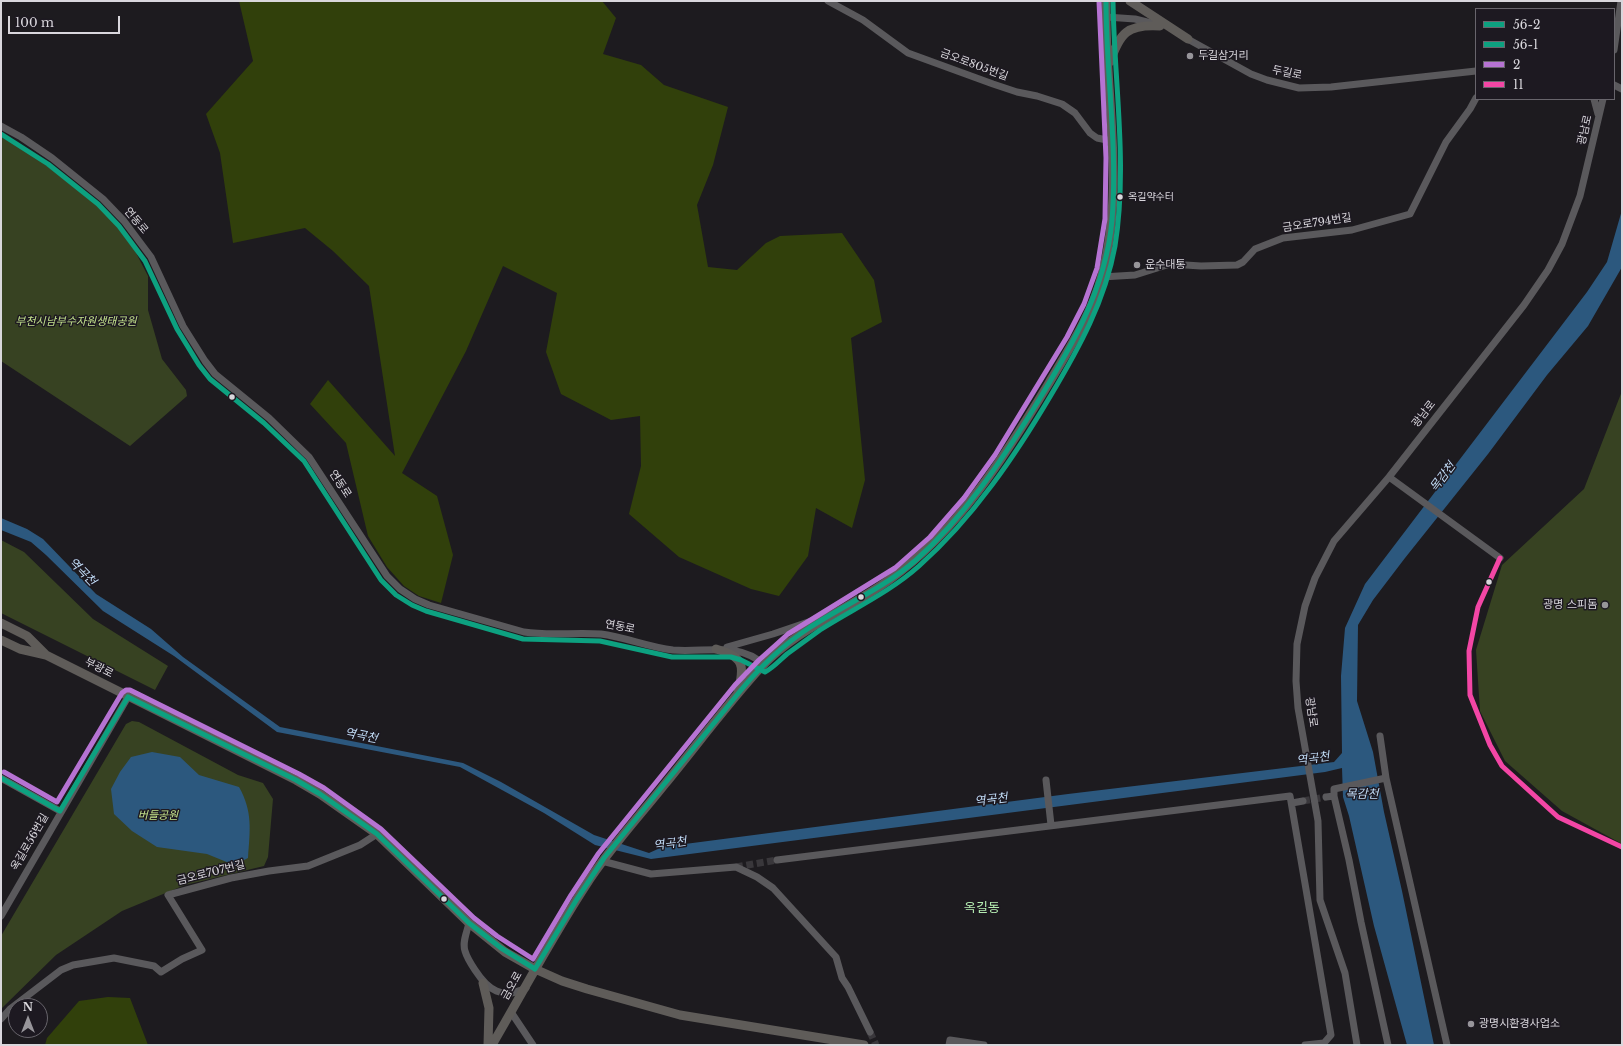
<!DOCTYPE html>
<html>
<head>
<meta charset="utf-8">
<style>
	body { margin:0 }
	#map { position:relative; width:1623px; height:1046px; overflow:hidden; background:#1d1b1f; font-family:"Libre Baskerville",serif }
	canvas { display:block }
	.frame { position:absolute; inset:0; border:2px solid #d9d7dc; pointer-events:none }
	.legend { position:absolute; left:1475px; top:8px; width:140px; height:92px; box-sizing:border-box; background:#1d1921; border:1px solid #68656c; margin:0; padding:5px 7px; list-style:none; font-size:12px; color:#d9d7dc }
	.legend li { display:flex; align-items:center; gap:8px; height:20px }
	.legend b { width:20px; border:1px solid #68656c }
	.north { position:absolute; left:8px; top:998px; width:40px; height:40px; box-sizing:border-box; background:#1d1921; border:1px solid #68656c; border-radius:50%; rotate:0deg; font-size:11px; font-weight:700; line-height:16px; text-align:center; color:#d9d7dc }
	.north::after { content:''; display:block; margin:auto; width:14px; height:18px; background:#97959a; clip-path:polygon(50% 0,100% 100%,50% 72%,0 100%) }
	.scale { position:absolute; left:8px; top:16px; width:112px; height:18px; box-sizing:border-box; border:2px solid #d9d7dc; border-top:0; padding-left:5px; font-size:12px; line-height:14px; white-space:nowrap; color:#d9d7dc; -webkit-text-stroke:3px #1d1921; paint-order:stroke }
</style>
</head>
<body>
<div id="map">
<canvas width="1623" height="1046"></canvas>
<div class="frame"></div>
<ul class="legend">
<li><b style="height:5px;background:#0da180"></b>56-2</li>
<li><b style="height:5px;background:#0da180"></b>56-1</li>
<li><b style="height:5px;background:#b673d3"></b>2</li>
<li><b style="height:5px;background:#f346a5"></b>11</li>
</ul>
<div class="north">N</div>
<div class="scale">100 m</div>
</div>
<script>
const c = document.querySelector('canvas').getContext('2d');
c.lineJoin = 'round';
function fillPath(path, color) { c.fillStyle = color; c.fill(path, 'evenodd'); }
function stroke(path, color, width, dash) { c.strokeStyle = color; c.lineWidth = width; c.lineCap = dash ? 'butt' : 'round'; c.setLineDash(dash || []); c.stroke(path); }
function write(font, color, halo, rows, align = 'center') {
  c.font = font + ' "Libre Baskerville","Noto Sans KR",serif'; c.lineWidth = 3; c.setLineDash([]); c.textBaseline = 'middle'; c.strokeStyle = halo; c.fillStyle = color; for (const [text, x, y, turn = 0] of rows) {
    c.save(); c.translate(x, y); c.rotate((+turn || 0) * Math.PI / 180); c.textAlign = isNaN(turn) ? turn : align; if (halo) c.strokeText(text, 0, 0); c.fillText(text, 0, 0); c.restore();
  }
}
const green = new Path2D(`
	M1,137L21,147L92,199L116,225L135,251L148,276V310L162,359L186,390L187,396L130,446L1,361Z
	M1622,391V844L1562,811L1505,761L1480,711L1476,650L1502,565L1584,489Z
	M1,540L24,552L93,619L168,666L155,690L1,613Z
	M132,721L139,722L238,775L263,783L273,799L268,857L264,866L185,885L122,911L56,955L1,1009V936L126,724Z`);
const forest = new Path2D(`
	M239,1H602L616,18L603,54L641,65L664,85L728,107L713,165L697,205L708,267L737,270L766,243L780,236L842,233L874,280L882,322L851,338L865,480L852,528L816,508L808,556L779,596L751,589L679,557L629,514L641,466L640,416L611,420L561,394L546,352L557,293L503,266L466,351L402,473L437,496L453,555L441,603L419,596L404,586L387,567L368,536L346,443L310,404L328,380L395,456L369,286L333,251L305,228L233,243L220,153L206,114L253,61Z
	M108,997L130,998L148,1045H45L47,1038L79,1001Z`);
const water = new Path2D(`
	M1622,210V267L1588,326L1547,375L1488,454L1405,558L1373,600L1358,625L1357,701L1373,752L1384,812L1402,891L1434,1045H1407L1374,926L1349,816L1343,797L1342,768L1325,772L651,859L595,845L544,813L460,767L277,732L174,656L103,611L46,555L31,542L1,530V518L27,529L43,539L96,594L151,629L183,657L280,727L463,763L501,782L594,835L649,853L669,844H685L1068,794L1334,762L1342,753L1341,676L1345,628L1365,584L1587,292L1607,262Z
	M152,752L180,757L199,775L239,787C253,812 250,830 248,858L234,865L207,854L157,847L132,831L114,814L111,789L120,772L131,757Z`);
const minorTunnel = new Path2D(`
	M1303,801L1326,797
	M736,867L777,860
	M870,1032L876,1045`);
const minor = new Path2D(`
	M828,1L863,20L908,53L993,84L1017,92L1037,96L1062,104L1075,113L1090,133L1097,138L1112,141
	M1106,17L1135,19L1155,24
	M1184,37L1251,74L1267,80L1299,88L1331,87L1476,71
	M1614,50L1621,1
	M1614,85L1622,89
	M1594,99L1598,114
	M1,126L21,137L52,158L103,199L124,221L151,257L183,326L205,361L215,374L269,418L309,457L387,576L400,589L415,599L429,605L524,632C550,636 575,632 601,634C625,637 648,647 673,650C704,653 739,641 764,665
	M1102,277L1135,275L1170,264L1201,266L1237,265L1243,262L1255,249L1283,238L1352,230L1410,214L1446,142L1470,109L1476,98
	M1389,477L1500,558
	M727,647L773,634L826,616
	M1380,736L1386,778L1447,1045
	M1,778L60,811
	M1046,780L1051,825
	M1334,796L1349,860L1361,922L1388,1045
	M1326,797L1334,796V789L1386,778
	M1292,803L1303,801
	M777,860L1290,796L1331,1035L1324,1043L1305,1045
	M602,861L651,874L736,867L757,877L773,888L836,957L842,978L848,987L870,1032
	M1,916L128,697
	M469,923C467,932 462,942 465,951C467,958 471,964 475,970C488,990 502,1000 526,988
	M511,1012L533,1045
	M1,1019L10,1009L61,970L73,965L114,958L154,966L161,972L182,959L202,950L168,895L231,878L269,871L308,866L360,845L377,834
	M949,1045L950,1040L984,1045
	M1357,1045L1345,973L1320,900L1318,821L1298,708L1296,681L1297,644L1305,606L1315,578L1334,541L1389,477L1524,305L1548,270L1562,244L1580,196L1603,99`);
const major = new Path2D(`
	M1130,1L1188,39
	M1110,62C1120,33 1127,24 1160,26
	M1,623L27,636L46,655
	M1,640L20,649L46,655L296,780L320,794L377,834L469,923L505,952L535,969L562,981L587,989L680,1015L864,1045
	M716,649C744,657 745,665 738,692
	M483,983L489,1008L488,1045
	M492,1045C523,992 552,937 586,885C609,849 638,818 665,784C697,745 728,703 762,666C798,628 848,610 889,580C959,530 1005,456 1049,383C1069,349 1092,314 1102,275C1126,186 1104,92 1106,1`);
const bus1 = new Path2D(`
	M128,697L296,780L320,794L377,834L469,923L501,948L535,969
	M1,778L60,811
	M60,811L128,697
	M535,969L577,899L604,858L741,690C761,666 783,645 809,628C844,605 884,588 916,560C964,517 1000,463 1034,408C1070,349 1106,290 1112,220C1118,147 1106,74 1106,1`);
const bus2 = new Path2D(`
	M1,134L48,164L98,204L119,226L145,261L177,329L199,365L210,379L264,423L304,461L381,580L396,595L412,605L426,611L523,639L600,641L672,657H731L741,660L765,672C773,668 780,660 787,654C798,646 809,638 820,630C853,609 890,592 919,566C973,518 1015,456 1051,395C1079,348 1105,301 1115,246C1128,165 1114,82 1113,1`);
const bus3 = new Path2D(`
	M4,772L57,802L122,693L126,690H130L299,774L324,788L381,829L474,918L497,936L533,959L571,895L598,854L735,685L759,660L788,634L895,568L930,537L964,498L995,455L1067,337L1084,304L1097,268L1105,219L1106,158L1099,1`);
const bus4 = new Path2D(`
	M1500,558L1478,607L1469,651L1470,695L1490,745L1502,766L1558,817L1622,847`);
const markers = [
	[1190,56,4,"#97959a"],
	[1120,197,3.5,"#d9d7dc"],
	[1137,265,4,"#97959a"],
	[232,397,3.5,"#d9d7dc"],
	[1489,582,3.5,"#d9d7dc"],
	[861,597,3.5,"#d9d7dc"],
	[1605,605,4,"#97959a"],
	[444,899,3.5,"#d9d7dc"],
	[1471,1024,4,"#97959a"]
];
const busNames = [
	["옥길약수터",1128,197]
];
const poiNames = [
	["두길삼거리",1198,56],
	["운수대통",1145,265],
	["광명 스피돔",1597,605,"right"],
	["광명시환경사업소",1479,1024]
];
const streetNames = [
	["금오로805번길",974,65,20],
	["두길로",1287,73,12],
	["광남로",1585,130,-77],
	["연동로",136,221,50],
	["금오로794번길",1317,223,-9],
	["광남로",1424,414,-52],
	["연동로",340,484,57],
	["연동로",620,627,11],
	["부광로",99,668,27],
	["광남로",1311,712,82],
	["옥길로56번길",30,842,-60],
	["금오로707번길",211,873,-14],
	["금오로",512,986,-61]
];
const parkNames = [
	["부천시남부수자원생태공원",76,322],
	["버들공원",158,816]
];
const waterNames = [
	["목감천",1443,477,-53],
	["역곡천",82,572,46],
	["역곡천",361,736,11],
	["역곡천",1313,759,-8],
	["목감천",1362,795],
	["역곡천",991,800,-7],
	["역곡천",670,844,-8]
];
const quarterNames = [
	["옥길동",982,908]
];
fillPath(green, '#374222');
fillPath(forest, '#31400b');
fillPath(water, '#2c587e');
stroke(minorTunnel, '#39373b', 7, [7, 3.5]);
stroke(minor, '#5a595c', 7);
stroke(major, '#5f5c59', 9);
stroke(bus1, '#0da180', 5);
stroke(bus2, '#0da180', 5);
stroke(bus3, '#b673d3', 5);
stroke(bus4, '#f346a5', 5);
for (const [x, y, r, color] of markers) { const dot = new Path2D(); dot.arc(x, y, r, 0, 2 * Math.PI); c.fillStyle = color; c.fill(dot); stroke(dot, '#1d1921', 1.5); }
write('10px', '#d9d7dc', '#1d1921', busNames, 'left');
write('11px', '#d9d7dc', '#1d1921', poiNames, 'left');
write('11px', '#d9d7dc', '#1d1921', streetNames);
write('italic 11px', '#c4e38d', '#1d1921', parkNames);
write('italic 12px', '#c1dcf6', '#1d1921', waterNames);
write('13px', '#b4ecb0', '#1d1921', quarterNames);
</script>
</body>
</html>
